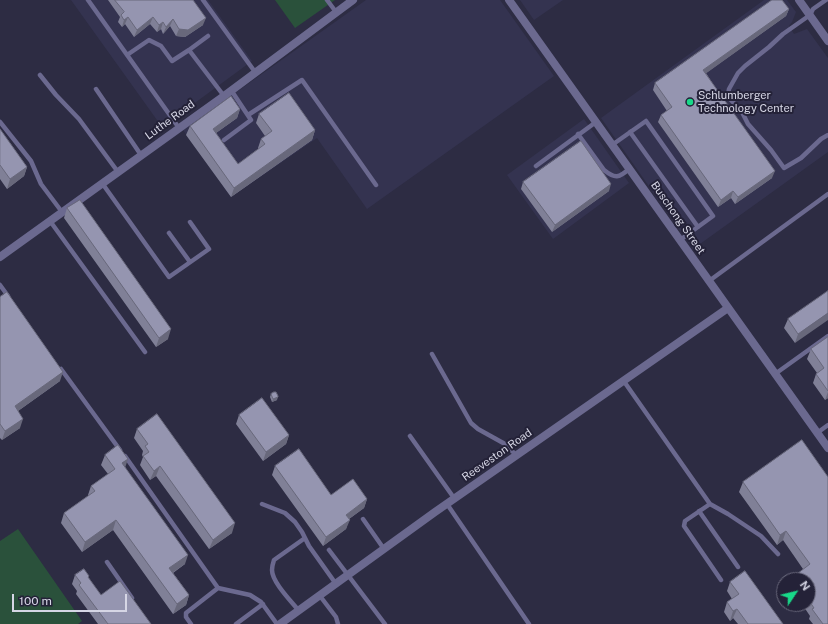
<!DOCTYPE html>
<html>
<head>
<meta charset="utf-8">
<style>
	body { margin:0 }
	#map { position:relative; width:828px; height:624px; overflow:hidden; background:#2d2c43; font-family:"Public Sans",sans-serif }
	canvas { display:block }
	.north { position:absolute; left:776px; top:572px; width:40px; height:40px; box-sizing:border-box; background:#242238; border:1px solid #6b6a7d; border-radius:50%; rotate:55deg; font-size:11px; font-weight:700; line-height:16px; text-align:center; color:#d6d6e5 }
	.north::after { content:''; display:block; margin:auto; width:14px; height:18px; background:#18d989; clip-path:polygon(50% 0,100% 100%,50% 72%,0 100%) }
	.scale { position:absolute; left:12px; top:594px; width:115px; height:18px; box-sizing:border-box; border:2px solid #d6d6e5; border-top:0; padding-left:5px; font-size:12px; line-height:14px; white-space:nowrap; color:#d6d6e5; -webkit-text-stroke:3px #242238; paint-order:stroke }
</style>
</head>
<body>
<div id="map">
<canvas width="828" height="624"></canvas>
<div class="north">N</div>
<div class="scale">100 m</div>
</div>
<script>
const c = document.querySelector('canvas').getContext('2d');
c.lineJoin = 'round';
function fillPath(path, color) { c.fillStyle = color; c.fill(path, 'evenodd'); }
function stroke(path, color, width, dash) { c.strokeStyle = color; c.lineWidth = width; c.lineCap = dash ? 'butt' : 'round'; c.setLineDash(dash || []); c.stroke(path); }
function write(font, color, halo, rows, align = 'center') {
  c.font = font + ' "Public Sans",sans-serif'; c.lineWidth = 4; c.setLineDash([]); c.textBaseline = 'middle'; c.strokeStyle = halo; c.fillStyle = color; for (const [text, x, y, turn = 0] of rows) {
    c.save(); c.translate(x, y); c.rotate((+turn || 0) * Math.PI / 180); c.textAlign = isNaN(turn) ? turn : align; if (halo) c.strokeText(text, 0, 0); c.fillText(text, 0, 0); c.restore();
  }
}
const built = new Path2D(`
	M71,0H208L252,61L162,127Z
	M366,0H500L554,76L367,209L317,138L231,197L183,130Z
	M520,0H563L534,20Z
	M764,0H787L796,12L792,22L789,26L794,34L807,29L828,58V152L693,249L601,118Z
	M584,119L629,183L553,239L507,175Z`);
const green = new Path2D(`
	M275,0H335L295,28Z
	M18,529L82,621L78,624H0V541Z`);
const service = new Path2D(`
	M88,0L179,128
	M203,0L255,72
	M327,0L336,12
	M826,0L813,9L810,15L783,34L769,47L745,66L738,73L729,89L728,95L731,100L742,112L748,124L771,150L784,168L801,158L821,139L828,135
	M189,50L208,36
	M127,55L149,40L161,46L172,61L189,50L224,96
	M40,75L56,95L79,119L118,172
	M96,89L141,155
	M248,115L302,80L376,185
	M0,122L31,161L41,184L62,212
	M630,132L698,227
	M578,134L604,170C615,179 619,178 629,169
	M224,140L251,120L231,90
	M612,145L646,121L713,216L680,240
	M536,166L596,122
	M102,183L169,277L209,249L190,222
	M50,221L145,352
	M169,233L190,262
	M709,281L828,194
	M0,285L8,296
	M432,354L471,423L478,429L505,444L516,455
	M61,369L120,450
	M775,374L828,336
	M623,380L710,504L728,514L761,536L778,554
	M817,433L828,425
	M410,436L454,498
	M125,456L218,588L250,595L261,602L277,624
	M262,504L285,513L295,522L302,532L309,546L336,584
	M447,504L529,624
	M710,504L685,521L684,526L721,580
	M699,511L738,567
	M363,519L384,549
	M329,550L385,624
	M107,562L132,598
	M320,596L336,617L338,624
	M299,611C291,601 272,582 272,570C272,567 273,563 274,560L305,538
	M191,624L186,617V613L218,588
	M236,624L263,604`);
const minor = new Path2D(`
	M509,0L828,448
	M799,0L828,41
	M280,624L435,512L728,308`);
const tertiary = new Path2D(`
	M0,257L224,96L353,0`);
const wall = new Path2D(`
	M108,0H193L203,25L185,37L176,36L170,26L163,34L161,29L157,32L150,24L134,37L125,24L122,27L118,22L120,17Z
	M789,9L786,16L706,73L772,178L735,204L731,198L718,207L658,122L661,115L667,111L653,90L655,83Z
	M240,109L237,118L216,133L238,164L258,149V148L261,139L265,136L256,123L259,114L315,130L312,140L231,197L186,135L190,126Z
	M0,129L27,167L24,176L7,189L0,179Z
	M523,182L609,191L552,232L521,189Z
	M67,208L168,339L156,347L64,218Z
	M828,291L795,343L784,328L788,319Z
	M0,297L60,381L18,411L20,428L2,440L0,438Z
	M828,337V398L825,400L813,383L816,374L817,373L807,359L811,349Z
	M271,394L277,400L272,402L270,397Z
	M239,415L289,435L286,444L263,461L236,424Z
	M137,429L232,533L209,549L156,476L150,480L140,465L143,457L142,455L143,451L134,438Z
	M802,440L828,624H813L809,619L810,616L802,604H808V580L803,569L783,540L777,545L739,492L743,482Z
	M105,455L125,467L185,564L173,573L189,595L186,605L173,614L113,530L82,552L61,523L64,513L88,496V495L91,486L108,474L101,465Z
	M275,466L331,495L367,499L364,508L349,519L346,529L323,546L272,475Z
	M75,575L88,578L101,595L151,624H98L76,594L77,591L72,584Z
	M730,582L783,624H738L733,618L730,621L724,612L727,602L732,599L727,591Z`);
const shadedWall = new Path2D(`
	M789,9L786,16L701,77L703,70Z
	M128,17L125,24L122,27L124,20Z
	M153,17L150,24L134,37L137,30Z
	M206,18L203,25L185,37L176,36L179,29Z
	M173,19L170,26L163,34L166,27Z
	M163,22L161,29L157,32L159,25Z
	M240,109L237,118L209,138L213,129Z
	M315,130L312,140L231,197L234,188Z
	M27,167L24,176L7,189L10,179Z
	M775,171L772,178L735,204L738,197Z
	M611,184L609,191L552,232L555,225Z
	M733,191L731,198L718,207L721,200Z
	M828,313V320L795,343L798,334Z
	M171,329L168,339L156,347L159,338Z
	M63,372L60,381L11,416L15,406Z
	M828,392V398L825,400Z
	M278,397L277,400L272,402L273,399Z
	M23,419L20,428L2,440L5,431Z
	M289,435L286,444L263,461L266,452Z
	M128,459L125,468L122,463Z
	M160,466L156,476L150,480L154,471Z
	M367,499L364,508L342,524L346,515Z
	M116,520L113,530L82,552L85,542Z
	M350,520L346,529L323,546L326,537Z
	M235,523L232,533L209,549L213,540Z
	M786,531L783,540L777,545L780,535Z
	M188,555L185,564L166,577L169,568Z
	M189,595L186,605L173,614L177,604Z
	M737,609L733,618L730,621L733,611Z`);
const building = new Path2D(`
	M115,0H193L206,18L188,30L179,29L173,19L166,27L163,22L159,25L153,17L137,30L128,17L124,20L121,15L124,12Z
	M772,0H782L789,9L703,70L775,171L738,197L733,191L721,200L661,115L672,107L655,83Z
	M289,93L315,130L234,188L190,126L231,96L240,109L213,129L238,164L265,144L261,139L272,131L259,114Z
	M0,129L27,167L10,179L0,165Z
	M581,141L611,184L555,225L523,182Z
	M80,200L171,329L159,338L67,208Z
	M828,291V313L798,334L788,319Z
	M7,292L63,372L15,406L23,419L5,431L0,424V297Z
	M828,337V391L816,374L824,368L811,349Z
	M274,392H276L278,396V397L273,399L271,394Z
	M262,398L289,435L266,452L239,415Z
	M157,414L235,523L213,540L160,466L154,471L143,456L149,452L145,446L148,444L137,429Z
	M802,440L828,477V624H823L812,609L814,608L808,599V580H795L793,577L810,564L786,531L780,535L743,482Z
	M118,445L128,459L122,463L188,555L169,568L189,595L177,604L116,520L85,542L64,513L95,491L91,486L115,469L105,455Z
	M299,449L331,495L353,479L367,499L346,515L350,520L326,537L275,466Z
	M84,569L89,576L88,577L101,595L120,581L151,624H108L79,585L81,583L75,575Z
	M745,571L783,624H748L737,609L733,611L727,602L739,594L730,582Z`);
const markers = [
	[690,102,4,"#18d989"]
];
const poiNames = [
	["Schlumberger",698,96],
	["Technology Center",698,109]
];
const streetNames = [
	["Luthe Road",170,120,-36],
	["Buschong Street",678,218,55],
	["Reeveston Road",497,455,-35]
];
fillPath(built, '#343350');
fillPath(green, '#2a513b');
stroke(service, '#6b698f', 4.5);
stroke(minor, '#6b698f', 8);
stroke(tertiary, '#6b698f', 8);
fillPath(wall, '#808097');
fillPath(shadedWall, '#68687b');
fillPath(building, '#9595b0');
stroke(building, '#68687b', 1);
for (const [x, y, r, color] of markers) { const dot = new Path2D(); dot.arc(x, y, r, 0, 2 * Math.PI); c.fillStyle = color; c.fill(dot); stroke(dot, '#242238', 1.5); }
write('11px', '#d6d6e5', '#242238', poiNames, 'left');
write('11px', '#d6d6e5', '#242238', streetNames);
</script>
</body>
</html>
